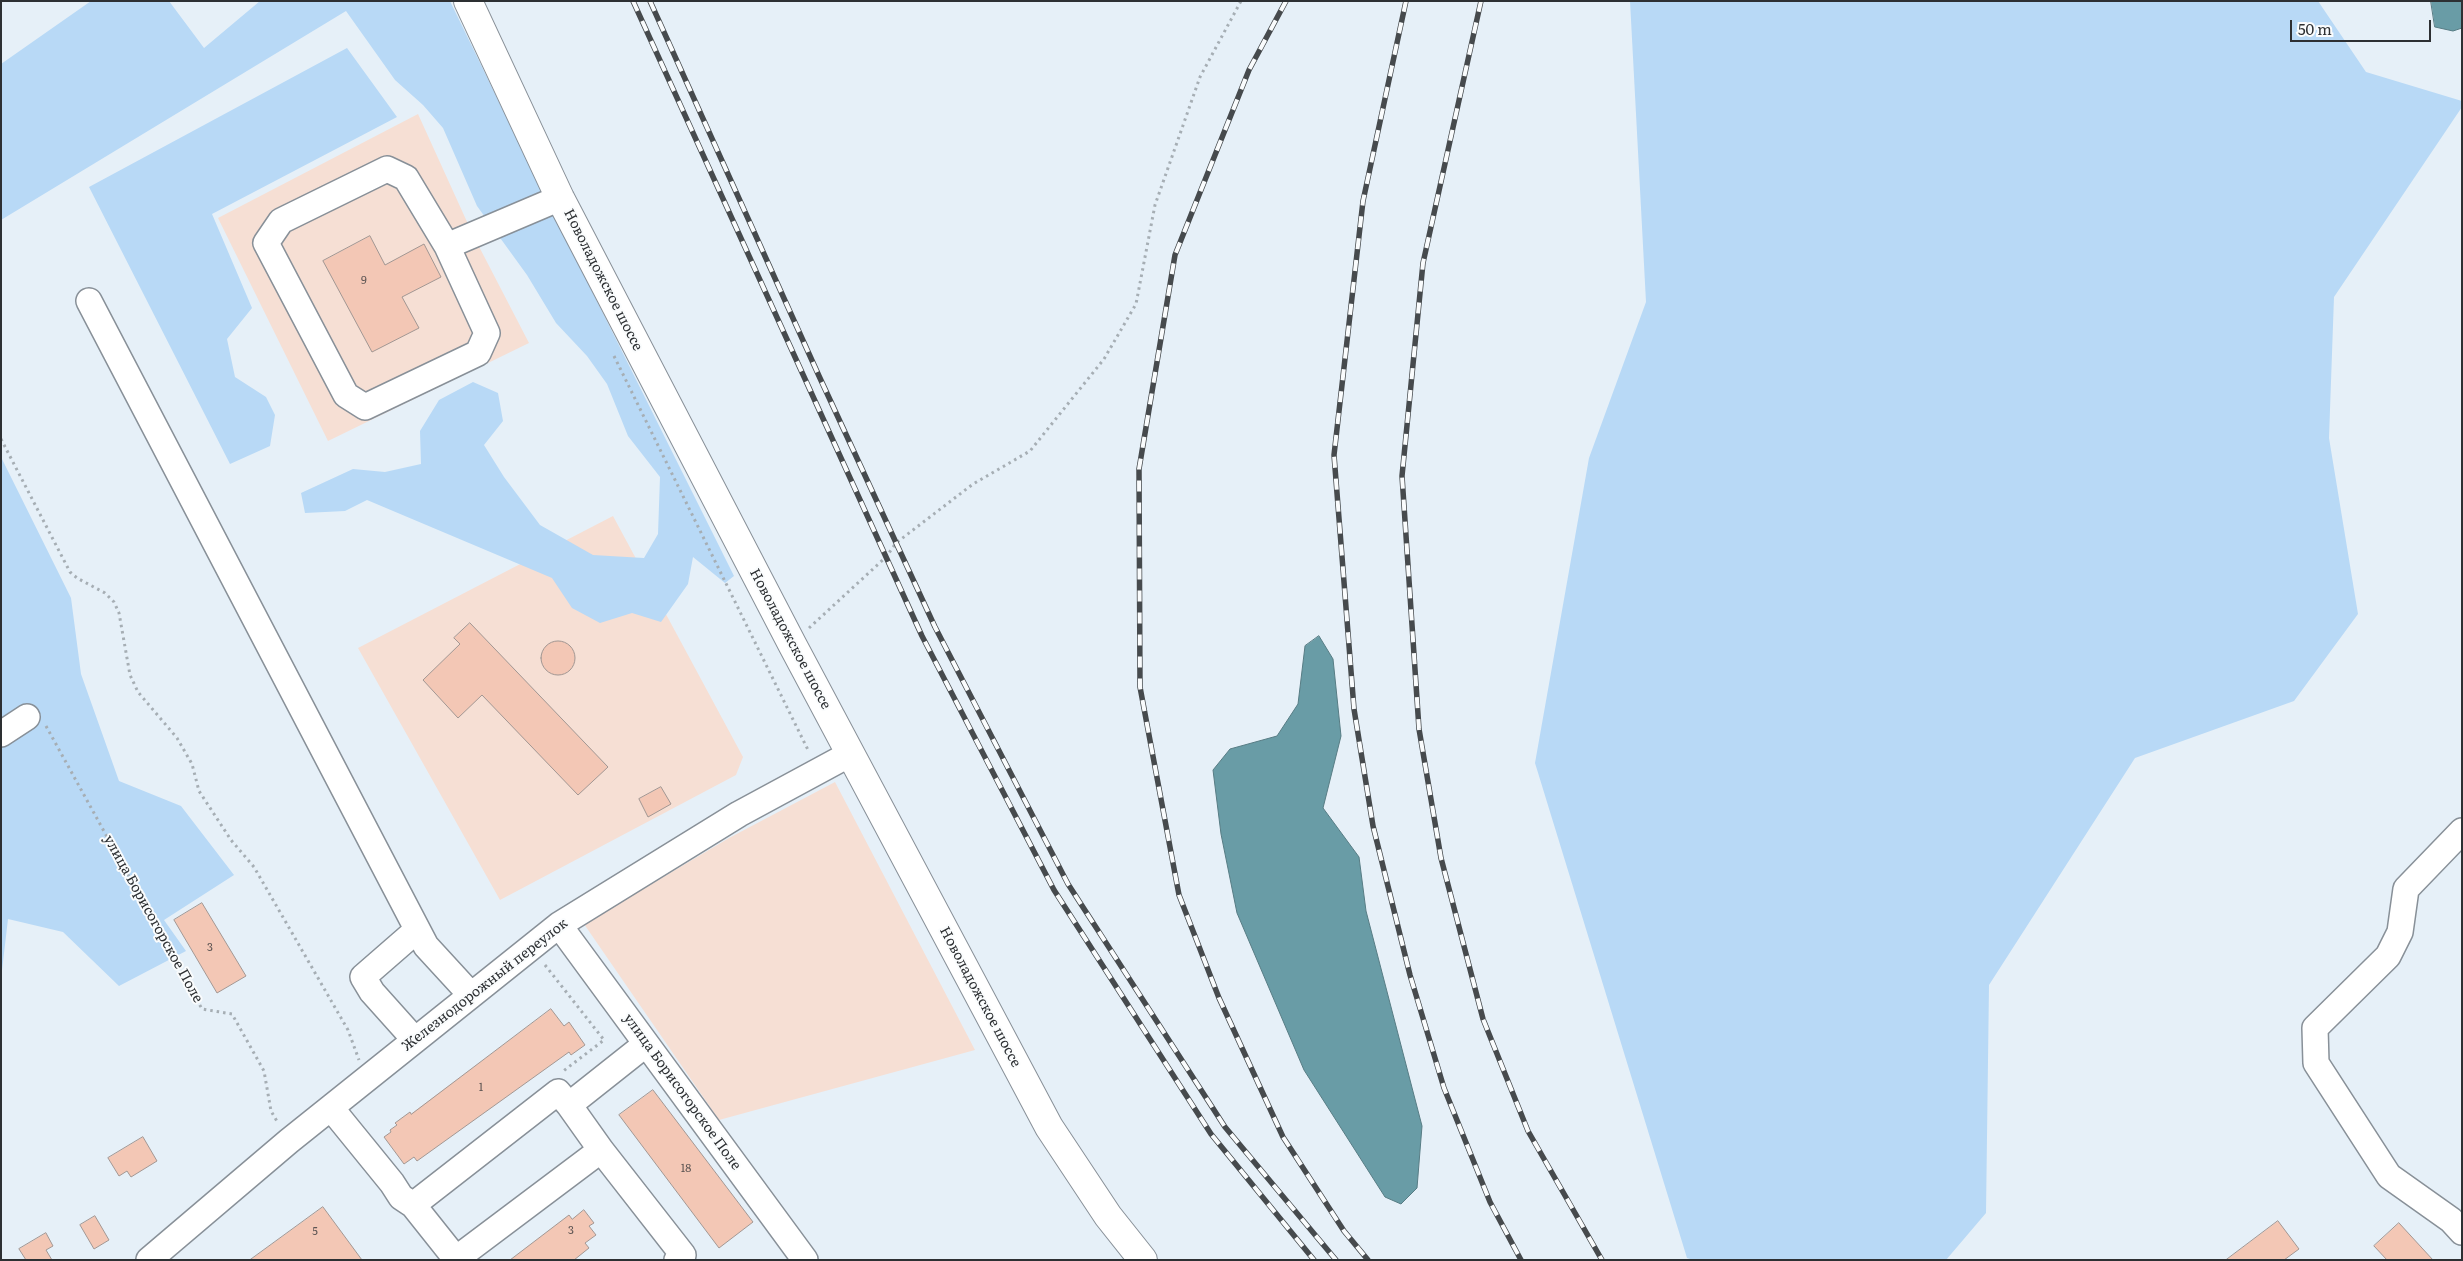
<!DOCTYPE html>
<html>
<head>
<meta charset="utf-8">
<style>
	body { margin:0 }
	#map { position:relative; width:2463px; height:1261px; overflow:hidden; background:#e6f0f8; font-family:Literata,serif }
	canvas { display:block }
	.frame { position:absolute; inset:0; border:2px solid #2d3033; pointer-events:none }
	.scale { position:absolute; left:2290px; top:20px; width:141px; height:22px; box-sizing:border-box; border:2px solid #2d3033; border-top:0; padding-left:6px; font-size:15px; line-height:18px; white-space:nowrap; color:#2d3033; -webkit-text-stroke:4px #fafcfd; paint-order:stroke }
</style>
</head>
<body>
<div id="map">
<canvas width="2463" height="1261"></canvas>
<div class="frame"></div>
<div class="scale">50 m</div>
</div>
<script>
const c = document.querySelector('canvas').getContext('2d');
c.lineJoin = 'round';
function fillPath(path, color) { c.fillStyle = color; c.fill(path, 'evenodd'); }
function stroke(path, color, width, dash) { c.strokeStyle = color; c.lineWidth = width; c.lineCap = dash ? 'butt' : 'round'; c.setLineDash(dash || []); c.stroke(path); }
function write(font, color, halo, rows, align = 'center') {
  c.font = font + ' Literata,serif'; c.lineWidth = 4; c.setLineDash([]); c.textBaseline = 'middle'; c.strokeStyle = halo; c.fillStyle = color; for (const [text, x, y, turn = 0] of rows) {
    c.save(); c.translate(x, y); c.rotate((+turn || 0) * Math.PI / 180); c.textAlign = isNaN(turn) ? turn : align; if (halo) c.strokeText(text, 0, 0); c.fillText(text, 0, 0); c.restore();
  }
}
const industrial = new Path2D(`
	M418,114L473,235L529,343L328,441L218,218Z
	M613,516L743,757L736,775L500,900L358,648Z
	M835,782L975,1050L719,1120L584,924L729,838Z`);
const green = new Path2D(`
	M91,1H169L204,48L260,1H450L552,211L734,576L725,583L693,557L688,584L661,622L632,613L600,623L572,608L552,578L367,500L345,511L305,513L301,493L353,469L385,472L421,464L420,431L439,400L473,382L498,393L503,421L484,445L504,477L540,525L593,555L644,558L658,534L660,477L628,436L607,384L587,356L556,323L527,275L477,206L443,128L423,105L395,80L346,11L1,220V64Z
	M1630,1H2318L2366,72L2462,101V107L2334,297L2329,438L2358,614L2294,701L2135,758L1989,985L1986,1213L1946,1260H1693L1687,1258L1535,763L1589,458L1646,302Z
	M347,48L397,117L212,214L252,308L227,339L235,377L266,397L275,415L270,446L230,464L89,187Z
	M1,457L71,598L81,674L119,781L181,806L234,875L164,920L186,951L119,986L63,932L8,919L1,979Z`);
const water = new Path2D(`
	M2431,1H2462V28L2453,31L2435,27Z
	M1319,636L1333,659L1341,736L1323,808L1359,857L1366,911L1422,1126L1417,1188L1401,1204L1385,1197L1304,1070L1237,913L1221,834L1213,770L1230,749L1277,736L1298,704L1305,646Z`);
const building = new Path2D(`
	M370,236L385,265L424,244L441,277L402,297L419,328L372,352L323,261Z
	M470,623L608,767L578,795L482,695L458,718L423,680L460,644L454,638Z
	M541 658a17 17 0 1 1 34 0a17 17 0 1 1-34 0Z
	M661,787L671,804L648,817L639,799Z
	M202,903L246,976L217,993L174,920Z
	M551,1009L564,1026L569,1022L585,1045L571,1055L569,1052L417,1161L414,1157L404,1164L384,1137L391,1132L390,1130L397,1125L395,1123L410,1112L411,1114Z
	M653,1090L753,1222L719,1248L619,1115Z
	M143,1137L157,1161L131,1177L127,1171L119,1176L108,1158Z
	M323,1207L362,1260H250Z
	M584,1210L594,1223L589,1226L596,1235L585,1243L589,1248L574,1260H510L569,1215L572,1219Z
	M95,1216L109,1240L94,1249L80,1225Z
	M2278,1221L2299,1249L2284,1260H2226Z
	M2399,1223L2433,1260H2387L2374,1246Z
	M46,1233L53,1246L46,1250L52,1260H26L19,1249Z`);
const path = new Path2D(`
	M614,356L809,752
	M1,439L70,572L77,578L105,593L114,602L119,613L130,675L138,692L177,738L192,764L199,791L231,840L254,867L348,1030L359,1060
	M809,628L886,557L896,543L973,484L1030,451L1104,359L1136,304L1155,205L1200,77L1241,1
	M46,726L202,1009L232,1014L264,1071L271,1111L278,1123
	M545,965L604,1040L562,1072`);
const minor = new Path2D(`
	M387,169L406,178L447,246L487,333L478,353L365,407L346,395L266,243L281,221Z
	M447,246L560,198
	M89,301L426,946L471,995
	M1,734L27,717
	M2462,831L2406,889L2400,932L2388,956L2315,1028L2316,1063L2389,1176L2451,1220L2462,1232
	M559,925L805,1260
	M415,1040L372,992L363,977L417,930
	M331,1108L392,1183L401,1197L413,1205L456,1259L601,1150L569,1105L646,1044
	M601,1150L683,1255L677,1260
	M413,1205L558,1092L569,1105
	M149,1260L289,1141L559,925L739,814L850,754`);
const major = new Path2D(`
	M468,1L560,198L792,644L998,1031L1049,1127L1108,1216L1143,1260`);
const rail = new Path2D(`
	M633,1L922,636L1054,890L1211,1134L1314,1260
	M650,1L819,376L935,627L1068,884L1225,1127L1336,1260
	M1286,1L1249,70L1175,255L1139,469L1140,687L1179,895L1219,998L1283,1137L1344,1231L1368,1260
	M1406,1L1363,201L1334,455L1354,709L1373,826L1410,975L1444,1088L1490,1202L1521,1260
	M1481,1L1423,263L1402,476L1419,729L1441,858L1483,1019L1528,1131L1602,1260`);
const numberNames = [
	["9",364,281],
	["3",210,948],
	["1",481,1088],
	["18",686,1169],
	["3",571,1231],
	["5",315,1232]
];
const streetNames = [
	["Новоладожское шоссе",603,280,63],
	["Новоладожское шоссе",790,639,62],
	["улица Борисогорское Поле",153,919,61],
	["Железнодорожный переулок",485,985,-38],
	["Новоладожское шоссе",980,997,62],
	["улица Борисогорское Поле",682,1092,54]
];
fillPath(industrial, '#f6dfd4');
fillPath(green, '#b8d9f6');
fillPath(water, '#699ca6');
stroke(water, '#577c84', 1);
fillPath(building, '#f3c7b5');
stroke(building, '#a29793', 1);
stroke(minor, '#889098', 28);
stroke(major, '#889098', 30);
stroke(path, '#a6aeb4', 3, [2.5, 4]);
stroke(minor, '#fff', 25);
stroke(major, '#fff', 28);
stroke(rail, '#464a4d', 5.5);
stroke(rail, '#fafcfd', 4, [11]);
write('11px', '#5e5654', null, numberNames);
write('14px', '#2d3033', '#fafcfd', streetNames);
</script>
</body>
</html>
